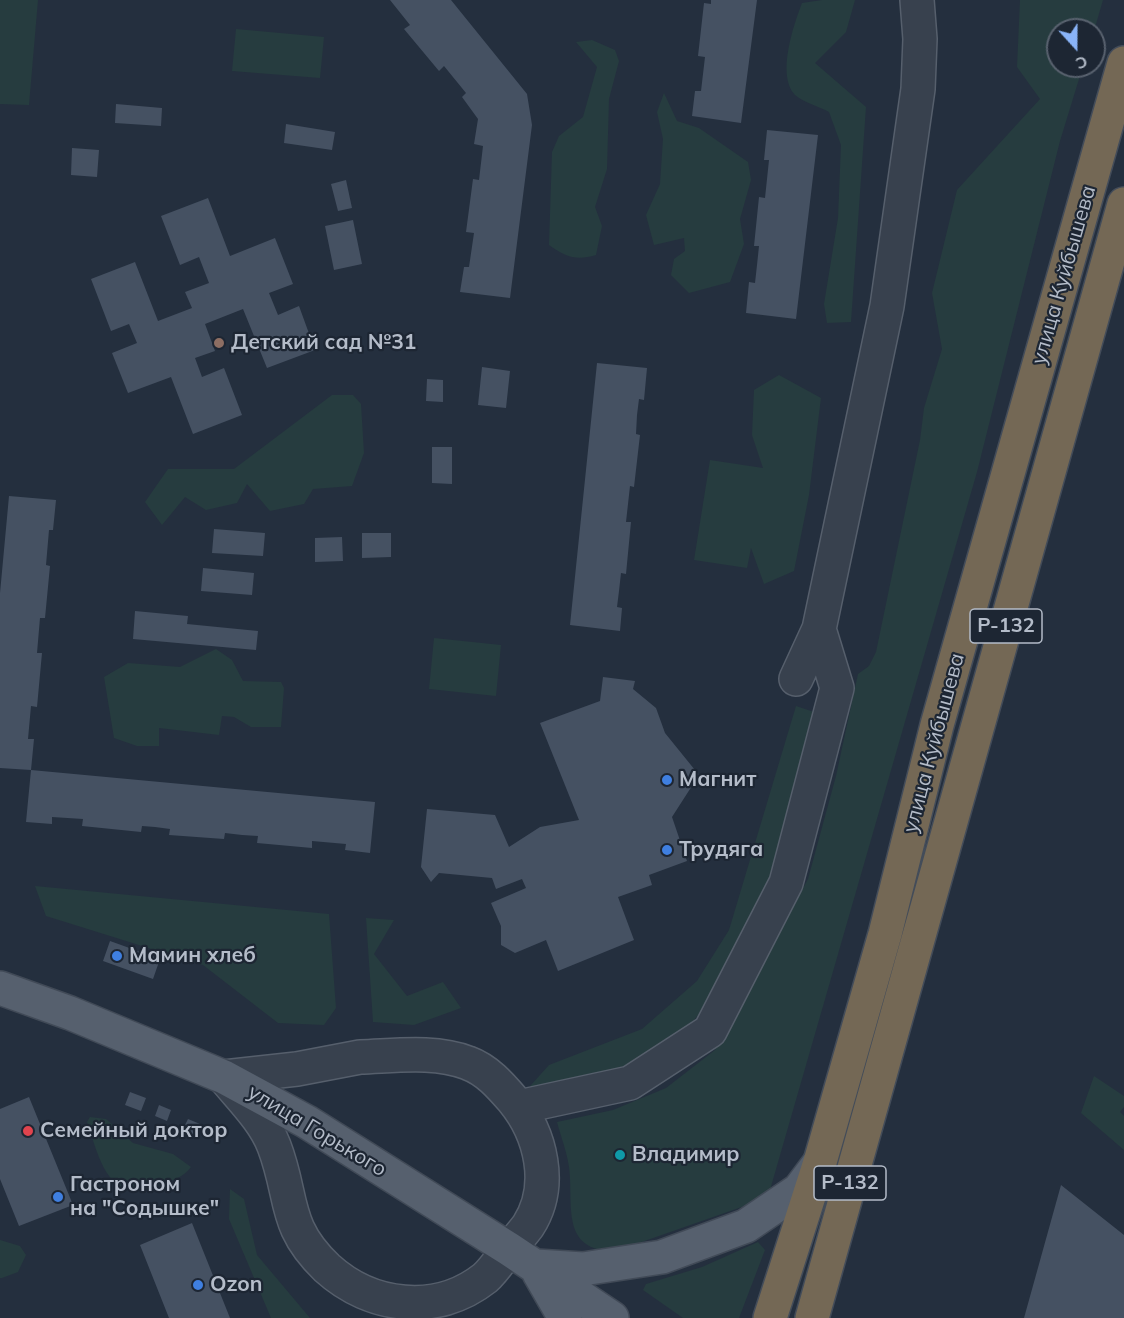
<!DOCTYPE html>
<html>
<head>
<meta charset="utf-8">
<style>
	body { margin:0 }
	#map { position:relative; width:1124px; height:1318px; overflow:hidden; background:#242f3e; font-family:Mulish,sans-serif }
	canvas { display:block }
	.north { position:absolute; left:1046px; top:18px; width:60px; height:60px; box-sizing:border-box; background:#1d2633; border:2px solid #59626f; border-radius:50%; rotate:159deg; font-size:16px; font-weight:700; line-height:24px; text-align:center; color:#b4bcc9 }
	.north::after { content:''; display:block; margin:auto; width:21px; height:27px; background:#8ab4f8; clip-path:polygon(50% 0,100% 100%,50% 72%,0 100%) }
</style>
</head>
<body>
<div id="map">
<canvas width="1124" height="1318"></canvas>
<div class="north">С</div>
</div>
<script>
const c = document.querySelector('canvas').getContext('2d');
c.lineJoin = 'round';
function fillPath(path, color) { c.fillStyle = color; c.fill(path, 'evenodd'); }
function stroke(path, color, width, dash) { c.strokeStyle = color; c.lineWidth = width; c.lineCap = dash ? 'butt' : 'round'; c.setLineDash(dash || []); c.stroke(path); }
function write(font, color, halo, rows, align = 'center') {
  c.font = font + ' Mulish,sans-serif'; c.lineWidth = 4.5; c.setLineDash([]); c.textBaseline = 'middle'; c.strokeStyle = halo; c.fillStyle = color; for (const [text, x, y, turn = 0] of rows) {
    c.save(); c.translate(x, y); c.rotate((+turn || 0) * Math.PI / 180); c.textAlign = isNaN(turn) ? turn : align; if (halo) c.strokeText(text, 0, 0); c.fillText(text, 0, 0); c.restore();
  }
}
const green = new Path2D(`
	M0,0H38L29,105L0,104Z
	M822,0H855L846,32L815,63L866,107L851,322L827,323L824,304L838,218L841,145L829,112C820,107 803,102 795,95C776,75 794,24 802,3Z
	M1020,0H1103L1094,31L1058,30V66H1083L1060,141L977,472L770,1190L756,1202L616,1251C559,1252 574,1204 569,1167C567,1152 561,1137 557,1122L613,1110L666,1088L715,1050L808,879L836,776L858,674L869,666L876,652L920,440L924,408L942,349L932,293L957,190L1040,99L1017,67Z
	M236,29L324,37L320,78L232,71Z
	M592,40L615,50L619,61L609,99L607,169L595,207L602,226L596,255C576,261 566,257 549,245L552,152L559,136L583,117L597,67L576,42Z
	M664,93L677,121L699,128L748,162L751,180L740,219L744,244L730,282L689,293L671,275L674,259L685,251L684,238L654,245L646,215L660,184L663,139L657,112Z
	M779,375L821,398L809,495L794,571L764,584L751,548L747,568L694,560L710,460L763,468L752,435L754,390Z
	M332,395H353L361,404L364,453L352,486L313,489L304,504L270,511L247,484L237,503L206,510L185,497L162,525L145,502L168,469H234Z
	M434,638L501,645L496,696L429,689Z
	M216,649L232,660L243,681L281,682L284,688L281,727H251L234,717L222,716L219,735L159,728V746H137L114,738L104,677L128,663L180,667Z
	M796,706L814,712L762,910L717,991L680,1038L613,1076L523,1094L549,1065L642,1029L697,981L729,930Z
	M35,886L329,914L336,1008L324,1025L278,1023L203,965L46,916Z
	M366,918L394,920L374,954L407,996L443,982L461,1008L414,1025L373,1022Z
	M1094,1076L1124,1096V1107L1120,1112L1124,1116V1150L1081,1113Z
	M90,1117L106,1119L133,1143L173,1154L191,1167C183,1178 172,1180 160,1185C108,1206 100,1160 87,1122Z
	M230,1189L244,1199L257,1255L310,1318H271L229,1219Z
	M0,1240L20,1246L26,1255L18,1272L2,1278H0Z
	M758,1242L765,1250L739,1318H683L643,1290L646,1284L702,1267Z`);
const building = new Path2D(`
	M390,0H451L527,94L532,125L510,298L460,292L464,267H469L474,233L466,232L473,179L479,180L483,146L474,144L478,119L462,97L466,93L444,66L439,71L404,29L410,25Z
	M711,0H757L741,123L692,116L695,91H701L705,57L698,56L704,3L711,4Z
	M116,104L162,108L161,126L115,123Z
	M286,124L335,132L332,150L284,143Z
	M767,130L818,135L796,319L746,313L749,282L755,283L757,265L759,246H754L759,197L765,198L769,160H764Z
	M72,148L99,150L97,177L71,175Z
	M346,180L352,208L338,211L331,184Z
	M208,198L230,256L275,238L293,284L269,293L278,315L299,306L315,350L267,368L243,309L205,324L215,351L195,358L202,377L224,368L242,415L193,434L171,377L128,393L112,353L137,343L129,324L111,331L91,279L135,262L158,321L192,308L185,292L209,283L199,257L180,265L161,216Z
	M353,220L362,264L334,270L325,226Z
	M597,363L647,368L644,400L639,399L637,415L636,434L640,435L634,487L630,486L626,522H631L626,574L621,573L619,591L617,607L622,608L620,631L570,625Z
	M482,367L510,371L506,408L478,405Z
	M427,379L443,380V402L426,401Z
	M432,447H452V484L432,483Z
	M9,496L56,500L53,530H49L46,565L50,566L45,618H40L37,653H42L37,707L31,706L28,739H34L31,770L0,768V593Z
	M214,529L265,533L263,556L212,553Z
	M362,533H391V557L362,558Z
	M342,537L343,561L315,562V538Z
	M203,568L254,573L252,595L201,591Z
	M135,611L188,616L187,624L258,631L256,650L133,639Z
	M603,677L635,681L633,689L656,708L665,733L699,775L672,817L687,861L649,875L652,885L618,897L634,940L558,971L546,940L515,953L501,945V926L491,903L526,888L522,879L496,889L492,878L439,873L431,882L421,867L427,809L495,815L509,847L540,827L579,820L540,723L600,701Z
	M31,770L375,802L370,853L345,850L346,844L312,841V848L257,843L258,836L242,835L225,833L224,839L169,835L170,829L155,827L142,826L141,832L82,826L83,819L52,817V824L26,822Z
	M110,941L160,959L153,979L103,961Z
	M130,1092L146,1098L141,1111L125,1105Z
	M29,1097L73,1205L19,1226L0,1179V1109Z
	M159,1105L171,1110L167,1121L155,1116Z
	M188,1119L200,1124L195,1135L183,1129Z
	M1061,1185L1124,1235V1318H1024Z
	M192,1223L230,1318H169L140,1245Z`);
const minor = new Path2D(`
	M796,679L819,629
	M360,1057C394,1056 435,1050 468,1063C487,1070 500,1085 513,1100C541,1134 554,1186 528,1226C522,1234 515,1242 508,1250C501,1259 493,1271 485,1278C437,1316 371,1308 327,1268C282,1225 294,1198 274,1146C264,1120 241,1098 224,1077L297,1069Z
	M519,1107L630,1083L710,1031L786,883L837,688L819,629L887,306L918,89L920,39L917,0`);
const major = new Path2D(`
	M0,988L70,1013L224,1077L307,1122L509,1249L612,1318
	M536,1266L583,1269L662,1257L746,1226L799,1190L820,1162
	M539,1273L565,1318`);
const highway = new Path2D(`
	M770,1318L820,1162L885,934L937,725L1124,63
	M812,1318L1124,204`);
const markers = [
	[219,343,6,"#8d6e63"],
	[667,780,6,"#3f7fe0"],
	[667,850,6,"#3f7fe0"],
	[117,956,6,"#3f7fe0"],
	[28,1131,6,"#e0444e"],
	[620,1155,6,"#0f9aa8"],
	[58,1197,6,"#3f7fe0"],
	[198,1285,6,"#3f7fe0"]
];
const shields = [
	[1006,626,72],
	[850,1183,72]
];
const shieldNames = [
	["Р-132",1006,626],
	["Р-132",850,1183]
];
const streetNames = [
	["улица Куйбышева",1064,275,-74],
	["улица Куйбышева",934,743,-75],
	["улица Горького",317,1131,31]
];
const poiNames = [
	["Детский сад №31",231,343],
	["Магнит",679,780],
	["Трудяга",679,850],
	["Мамин хлеб",129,956],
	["Семейный доктор",40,1131],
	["Владимир",632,1155],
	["Гастроном",70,1185],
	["на \"Содышке\"",70,1209],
	["Ozon",210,1285]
];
fillPath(green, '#263c3f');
fillPath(building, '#455162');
stroke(minor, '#565f6c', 36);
stroke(major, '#414a57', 36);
stroke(highway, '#434c59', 36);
stroke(minor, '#38414e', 33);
stroke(major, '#56606e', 33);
stroke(highway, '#746855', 33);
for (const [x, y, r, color] of markers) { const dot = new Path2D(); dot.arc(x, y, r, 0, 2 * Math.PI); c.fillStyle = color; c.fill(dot); stroke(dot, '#1d2633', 2); }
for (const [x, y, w] of shields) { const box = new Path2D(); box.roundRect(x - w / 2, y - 17, w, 34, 4.5); c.fillStyle = '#1d2633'; c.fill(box); stroke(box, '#b4bcc9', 1.5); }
write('bold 20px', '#b4bcc9', null, shieldNames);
write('21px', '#b4bcc9', '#1d2633', streetNames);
write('bold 21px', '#b4bcc9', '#1d2633', poiNames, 'left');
</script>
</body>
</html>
